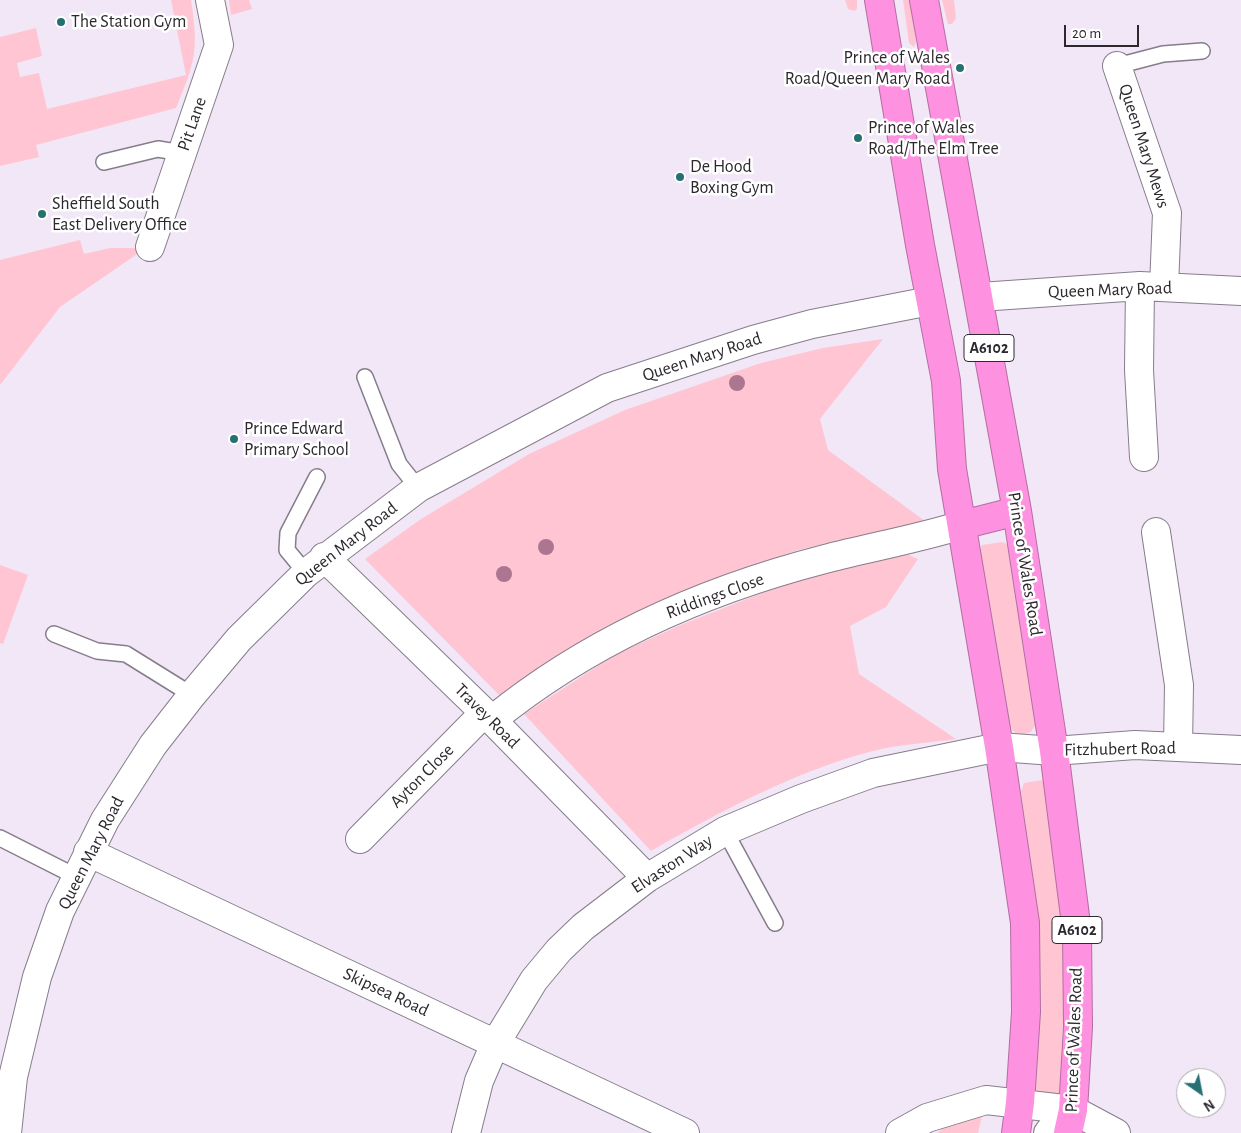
<!DOCTYPE html>
<html>
<head>
<meta charset="utf-8">
<style>
	body { margin:0 }
	#map { position:relative; width:1241px; height:1133px; overflow:hidden; background:#f2e7f7; font-family:"Alegreya Sans",sans-serif }
	canvas { display:block }
	.north { position:absolute; left:1176px; top:1068px; width:50px; height:50px; box-sizing:border-box; background:#fff; border:1px solid #aba9ab; border-radius:50%; rotate:147deg; font-size:14px; font-weight:700; line-height:20px; text-align:center; color:#2c282e }
	.north::after { content:''; display:block; margin:auto; width:18px; height:22px; background:#257070; clip-path:polygon(50% 0,100% 100%,50% 72%,0 100%) }
	.scale { position:absolute; left:1064px; top:25px; width:75px; height:22px; box-sizing:border-box; border:2px solid #2c282e; border-top:0; padding-left:6px; font-size:15px; line-height:18px; white-space:nowrap; color:#2c282e; -webkit-text-stroke:4px #fff; paint-order:stroke }
</style>
</head>
<body>
<div id="map">
<canvas width="1241" height="1133"></canvas>
<div class="north">N</div>
<div class="scale">20 m</div>
</div>
<script>
const c = document.querySelector('canvas').getContext('2d');
c.lineJoin = 'round';
function fillPath(path, color) { c.fillStyle = color; c.fill(path, 'evenodd'); }
function stroke(path, color, width, dash) { c.strokeStyle = color; c.lineWidth = width; c.lineCap = dash ? 'butt' : 'round'; c.setLineDash(dash || []); c.stroke(path); }
function write(font, color, halo, rows, align = 'center') {
  c.font = font + ' "Alegreya Sans",sans-serif'; c.lineWidth = 5; c.setLineDash([]); c.textBaseline = 'middle'; c.strokeStyle = halo; c.fillStyle = color; for (const [text, x, y, turn = 0] of rows) {
    c.save(); c.translate(x, y); c.rotate((+turn || 0) * Math.PI / 180); c.textAlign = isNaN(turn) ? turn : align; if (halo) c.strokeText(text, 0, 0); c.fillText(text, 0, 0); c.restore();
  }
}
const green = new Path2D(`
	M171,0H191C199,51 195,62 176,108L36,145L39,157L0,166V37L36,28L42,56L17,63L20,77L39,73L47,109L186,75Z
	M229,0H249L252,9L231,15Z
	M845,0H857V9L854,11L848,9Z
	M903,0H910L916,42L914,47L909,43Z
	M942,0H954L956,18L952,24H948Z
	M80,240L84,254L110,248H146L60,307L0,385V260Z
	M883,339L820,419L828,450L925,521L798,550L713,581L590,639L500,696L365,559L421,519L529,454L625,410L761,363L823,348Z
	M1002,542L1007,544L1037,722L1031,732L1019,736L1010,728L980,549L982,545Z
	M904,553L918,559L886,607L850,626L859,674L956,739C929,743 899,744 873,751C800,769 717,813 651,851L524,714L616,654L683,624L798,579Z
	M0,565L28,575L3,644L0,643Z
	M1042,780L1045,782L1062,890L1065,978L1059,1102L1033,1095L1036,912L1021,791L1024,783Z
	M982,1116L978,1133H937L945,1127Z`);
const lane = new Path2D(`
	M1117,66L1163,54L1202,51
	M104,162L158,149L182,153
	M365,377L399,464L418,488
	M306,573L287,550L288,533L317,477
	M54,634L97,651L126,654L192,695
	M725,831L775,923
	M0,838L77,877`);
const street = new Path2D(`
	M1117,66L1167,213L1164,287
	M150,247L219,45L210,0
	M1140,286L1139,370L1144,457
	M980,297L1140,286L1241,291
	M1156,532L1179,685L1178,747
	M324,557L492,720L647,878
	M492,720C589,641 705,590 825,559C871,547 917,539 962,525
	M360,839L484,713
	M88,852L685,1133
	M7,1133L13,1077L37,977L60,911L105,820L153,745L192,695L239,639L306,573L418,488L607,388L753,340L812,324L930,301
	M466,1133L479,1081L495,1044L534,980L559,950L583,927L647,878L725,831L801,799L873,773L999,747L1054,751L1135,745L1241,750
	M900,1133L927,1118L986,1100L1073,1110L1116,1133
	M1048,1133L1057,1122L1073,1110`);
const highway = new Path2D(`
	M879,0L920,245L946,381L952,469L999,747L1025,923L1026,1012L1020,1103L1016,1133
	M924,0L1017,511L1054,751L1077,932L1078,1027L1073,1110L1068,1133
	M962,525L1017,511`);
const trees = [
	[737,383],
	[546,547],
	[504,574]
];
const markers = [
	[61,22,5,"#257070"],
	[960,68,5,"#257070"],
	[858,138,5,"#257070"],
	[680,177,5,"#257070"],
	[42,214,5,"#257070"],
	[234,439,5,"#257070"]
];
const shields = [
	[989,348,50],
	[1077,930,50]
];
const shieldNames = [
	["A6102",989,348],
	["A6102",1077,930]
];
const poiNames = [
	["The Station Gym",71,22],
	["Prince of Wales",950,58,"right"],
	["Road/Queen Mary Road",950,79,"right"],
	["Prince of Wales",868,128],
	["Road/The Elm Tree",868,149],
	["De Hood",690,167],
	["Boxing Gym",690,188],
	["Sheffield South",52,204],
	["East Delivery Office",52,225],
	["Prince Edward",244,429],
	["Primary School",244,450]
];
const streetNames = [
	["Pit Lane",192,124,-71],
	["Queen Mary Mews",1144,146,72],
	["Queen Mary Road",1110,290,-2],
	["Queen Mary Road",702,357,-18],
	["Queen Mary Road",346,544,-38],
	["Prince of Wales Road",1025,564,81],
	["Riddings Close",715,596,-20],
	["Travey Road",487,716,45],
	["Fitzhubert Road",1120,749,-1],
	["Ayton Close",422,776,-45],
	["Queen Mary Road",91,853,-63],
	["Elvaston Way",672,864,-33],
	["Skipsea Road",386,992,25],
	["Prince of Wales Road",1074,1040,-88]
];
fillPath(green, '#ffc5d3');
stroke(lane, '#867d8b', 18);
stroke(street, '#867d8b', 30);
stroke(highway, '#b46da2', 30);
stroke(lane, '#fff', 15);
stroke(street, '#fff', 28);
stroke(highway, '#fe92e0', 28);
c.fillStyle = '#ac7690';
for (const [x, y] of trees) { c.beginPath(); c.arc(x, y, 8, 0, 2 * Math.PI); c.fill(); }
for (const [x, y, r, color] of markers) { const dot = new Path2D(); dot.arc(x, y, r, 0, 2 * Math.PI); c.fillStyle = color; c.fill(dot); stroke(dot, '#fff', 2); }
for (const [x, y, w] of shields) { const box = new Path2D(); box.roundRect(x - w / 2, y - 13.5, w, 27, 4); c.fillStyle = '#fff'; c.fill(box); stroke(box, '#2c282e', 1); }
write('bold 16px', '#2c282e', null, shieldNames);
write('18px', '#2c282e', '#fff', poiNames, 'left');
write('18px', '#2c282e', '#fff', streetNames);
</script>
</body>
</html>
